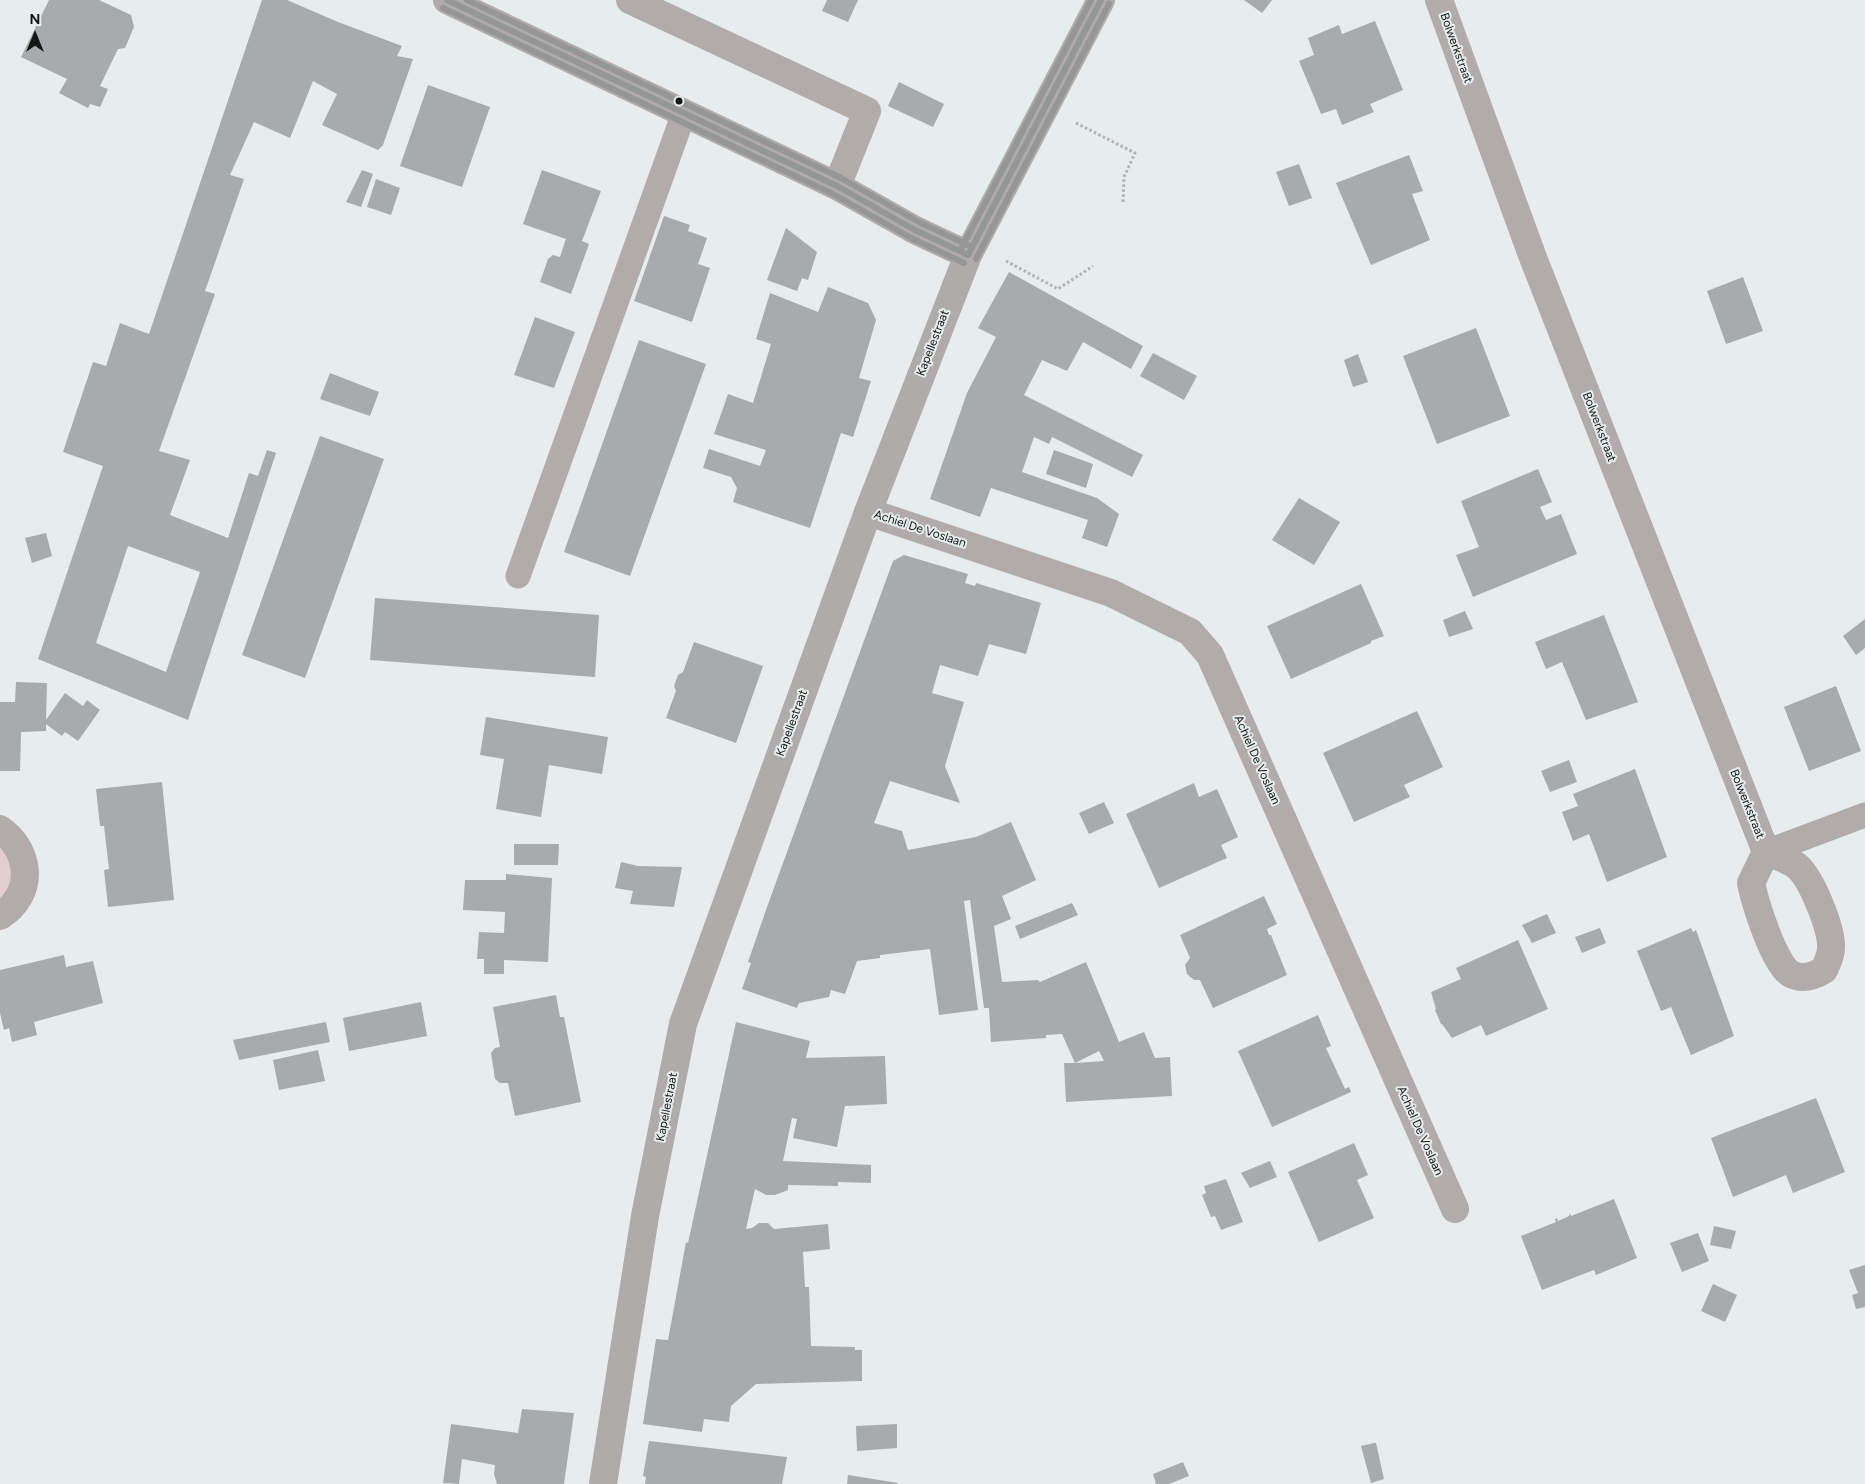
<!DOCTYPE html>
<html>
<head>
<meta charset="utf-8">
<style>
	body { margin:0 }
	#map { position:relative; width:1865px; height:1484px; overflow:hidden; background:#e7ecec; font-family:Figtree,sans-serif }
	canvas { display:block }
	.north { position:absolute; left:10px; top:10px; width:50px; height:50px; -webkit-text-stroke:4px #e6eded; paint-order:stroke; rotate:0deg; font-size:14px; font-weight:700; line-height:20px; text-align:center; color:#141616 }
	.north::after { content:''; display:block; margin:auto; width:18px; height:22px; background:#141616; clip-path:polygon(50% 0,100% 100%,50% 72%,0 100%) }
</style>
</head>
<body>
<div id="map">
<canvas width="1865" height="1484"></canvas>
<div class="north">N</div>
</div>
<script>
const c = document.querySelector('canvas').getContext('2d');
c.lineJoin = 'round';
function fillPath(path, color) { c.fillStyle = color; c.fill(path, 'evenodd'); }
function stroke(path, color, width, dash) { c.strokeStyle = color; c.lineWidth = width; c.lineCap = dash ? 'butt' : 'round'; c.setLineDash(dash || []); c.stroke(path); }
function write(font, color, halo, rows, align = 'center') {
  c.font = font + ' Figtree,sans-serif'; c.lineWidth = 4; c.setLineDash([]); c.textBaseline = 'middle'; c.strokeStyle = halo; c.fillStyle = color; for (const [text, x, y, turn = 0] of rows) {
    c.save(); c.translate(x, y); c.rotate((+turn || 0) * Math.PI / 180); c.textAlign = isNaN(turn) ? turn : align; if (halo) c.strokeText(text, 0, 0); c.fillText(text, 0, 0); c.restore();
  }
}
const green = new Path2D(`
	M0,838L11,849L13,885L0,906Z`);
const building = new Path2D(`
	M49,0H99L131,15L134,27L125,48L118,49L100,86L108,89L100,107L90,104L88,108L59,93L67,79L21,57Z
	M262,0H287L338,22L402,46L397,56L413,59L383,145L378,150L322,125L337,94L313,81L290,138L254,122L230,175L244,179L205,291L215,294L159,451L190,460L170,515L228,538L249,473L258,476L267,450L276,453L188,720L38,659L103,466L63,452L93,362L106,366L120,323L149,334ZM128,546L200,572L166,672L96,643Z
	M827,0H858L848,22L822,11Z
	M1244,0H1272L1262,13Z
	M1375,21L1403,90L1370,104L1374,112L1342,125L1336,109L1321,114L1299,61L1314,55L1308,38L1339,25L1342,34Z
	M899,82L944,104L933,127L888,106Z
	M428,85L490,107L462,187L400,166Z
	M1409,155L1423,191L1412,194L1430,240L1371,265L1336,183Z
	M1299,164L1312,198L1289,206L1276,172Z
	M362,170L373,174L361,207L346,202Z
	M542,170L601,191L582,241L589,244L571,294L540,282L548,259L553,255L560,257L566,239L523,224Z
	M376,179L400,188L391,215L367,207Z
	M664,216L690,225L688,231L707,238L698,264L710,268L692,322L634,301Z
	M786,228L817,252L808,280L802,278L797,291L767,280Z
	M1009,272L1143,346L1131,369L1083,342L1067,371L1042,360L1024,395L1143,455L1132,477L1052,437L1049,444L1034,437L1022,472L1097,498L1119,514L1107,547L1082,538L1088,520L991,488L980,517L930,499L967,393L996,337L978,328Z
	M1743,277L1763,331L1726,344L1707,291Z
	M828,287L868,303L876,320L859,378L871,381L853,437L841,433L810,528L733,502L737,488L731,477L703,468L709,449L760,466L766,450L714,434L728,394L753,403L771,344L756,339L770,293L818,312Z
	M535,317L575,332L554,388L514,375Z
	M1476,328L1510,416L1437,444L1403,356Z
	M639,340L706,364L630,576L564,552Z
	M1153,353L1197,376L1184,400L1140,376Z
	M1358,354L1368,382L1353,387L1344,360Z
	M330,373L379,392L370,416L320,399Z
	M320,436L384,459L305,678L242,655Z
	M1054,450L1093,464L1086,488L1046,474Z
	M1538,469L1552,502L1540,507L1546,520L1561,514L1577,554L1473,597L1456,555L1479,547L1461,501Z
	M1299,498L1340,522L1314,565L1272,540Z
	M46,533L52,556L32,563L25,538Z
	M904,555L968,574L965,583L975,586L976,583L1041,603L1026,654L989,644L978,676L940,665L932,693L964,702L945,766L960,803L890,781L874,823L902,831L908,850L976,837L1011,822L1036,880L1002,896L1011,919L994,926L1002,982L1038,980L1040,982L1086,962L1119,1042L1144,1032L1155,1058L1170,1057L1172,1096L1066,1102L1064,1063H1075L1062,1034L1046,1035V1038L991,1042L989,1008H984L970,900L964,901L978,1010L939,1015L930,949L880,955V958L857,961L845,994L831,990L829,997L799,1003L797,1008L742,989L751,963L748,962L767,907L893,561ZM1099,1051L1104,1061L1075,1063Z
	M1361,584L1384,636L1371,641V643L1291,679L1267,626Z
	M375,598L599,615L595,677L370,660Z
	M1465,611L1473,629L1449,637L1443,620Z
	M1604,615L1638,702L1586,720L1562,662L1546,669L1535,642Z
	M1865,619V648L1856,655L1843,636Z
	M694,642L763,666L736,743L666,718L676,691L674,686L678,675L683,672Z
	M16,682L47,683L46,720L65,693L83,706L87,700L100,710L78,741L65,732L62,736L46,724V731L21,732L20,771H0V702H15Z
	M1836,686L1861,751L1809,771L1784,707Z
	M1417,711L1443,767L1404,785L1410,797L1354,822L1323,753Z
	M486,717L608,737L602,774L549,765L541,817L496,809L504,759L480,755Z
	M1569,760L1577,782L1550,792L1541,771Z
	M1635,769L1667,857L1607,882L1589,834L1573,841L1562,812L1578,806L1573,794Z
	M162,782L174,900L108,907L104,870L109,869L104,826H100L96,789Z
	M1194,783L1199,797L1217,789L1238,837L1221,845L1227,858L1159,888L1126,814Z
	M1104,802L1114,823L1089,834L1079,813Z
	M514,844H559L558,865H514Z
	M621,862L638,866L682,867L674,907L630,904L633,891L615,888Z
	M506,874L552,878L548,962L504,960V974H484V959H477L479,932L504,933L505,912L463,910L465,880H506Z
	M1264,896L1277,924L1267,929L1269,935H1271L1287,975L1213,1008L1200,980H1194L1187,974L1185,965L1190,958L1180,935Z
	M1072,903L1078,915L1020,939L1015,926Z
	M1547,914L1556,933L1532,943L1522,925Z
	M1600,928L1606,943L1582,953L1575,937Z
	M1691,928L1693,932L1696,930L1734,1036L1691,1055L1671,1007L1661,1011L1637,951Z
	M1518,940L1548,1009L1486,1036L1481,1025L1452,1038L1442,1024H1441L1435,1010L1436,1009L1431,992L1461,979L1456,968Z
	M64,955L66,967L93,961L103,1003L34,1022L37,1035L12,1042L9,1028L4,1030L0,1013V970Z
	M556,995L560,1017H564L581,1102L515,1116L508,1083H500L495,1079L491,1053L495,1048L500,1047L493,1007Z
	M421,1002L427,1036L349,1051L343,1018Z
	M1318,1015L1331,1046L1326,1048L1345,1089L1349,1087L1351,1092L1272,1127L1238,1051Z
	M326,1022L330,1042L239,1060L233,1040Z
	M736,1022L810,1041L806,1058L885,1056L887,1104L845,1106L837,1147L793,1138L797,1119L792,1118L783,1161L871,1165V1183L838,1182V1186L788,1185V1190L775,1195H766L755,1189L746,1229L752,1228L759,1223H768L774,1229L828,1224L830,1249L803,1252L805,1287H809L811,1346L855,1347V1350H862V1381L756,1384L731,1406L729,1422L704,1419L702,1432L643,1424L656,1339L668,1340L686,1242L688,1243Z
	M318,1050L325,1081L279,1090L273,1060Z
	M1816,1098L1845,1172L1793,1193L1786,1175L1733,1197L1711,1138Z
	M1354,1143L1368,1175L1357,1180L1374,1218L1319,1242L1288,1172Z
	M1270,1161L1277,1177L1250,1188L1241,1173Z
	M1226,1179L1243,1222L1221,1230L1215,1216L1211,1217L1202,1195L1206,1193L1204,1186Z
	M1614,1199L1637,1258L1596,1275L1594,1270L1542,1290L1521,1236L1556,1222L1555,1219L1557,1218L1558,1221L1569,1216L1570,1213L1571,1216Z
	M1714,1226L1736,1231L1731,1249L1710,1245Z
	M1698,1233L1709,1261L1682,1272L1670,1243Z
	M1865,1265V1307L1856,1309L1852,1295L1858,1293L1849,1270Z
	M1713,1284L1737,1295L1725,1322L1701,1311Z
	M522,1409L574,1413L564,1484H497L494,1474L495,1465L462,1459L459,1484L443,1483L451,1424L518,1433Z
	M897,1424V1448L857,1451L856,1426Z
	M649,1441L787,1457L782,1484H645L646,1477L643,1476Z
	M1374,1443H1376L1384,1479L1371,1483L1361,1446Z
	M1183,1462L1189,1476L1169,1484H1156L1153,1474Z
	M848,1475L898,1483L897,1484H847Z`);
const path = new Path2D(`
	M1076,123L1135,153L1124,177L1123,204
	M1006,261L1058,289L1093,266`);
const lane = new Path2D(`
	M518,576L684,113
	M1766,852L1865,815`);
const street = new Path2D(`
	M630,0L867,111L837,186
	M1439,0L1532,255L1766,852C1776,856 1790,860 1798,867C1812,880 1832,929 1831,948C1831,956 1827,963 1824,970C1814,976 1802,980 1791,974C1774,965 1755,902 1751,883L1766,852
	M868,512L1111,593L1190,632L1210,655L1455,1209
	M0,829C25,847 35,881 12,906C9,910 4,913 0,916`);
const secondary = new Path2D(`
	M447,0L837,186L915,230L968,255
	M603,1484L645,1216L683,1024L868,512L968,255L1101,0`);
const bus1 = new Path2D(`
	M447,0L837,186L915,230L968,255
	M968,255L1101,0`);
const bus2 = new Path2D(`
	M443,8L833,194L911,238L964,263
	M976,259L1109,4`);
const bus3 = new Path2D(`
	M467,0L841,178L919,222L972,247
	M960,251L1091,0`);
const markers = [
	[679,101,4.5,"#141616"]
];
const streetNames = [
	["Bolwerkstraat",1456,48,70],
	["Kapellestraat",933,343,-69],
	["Bolwerkstraat",1599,427,69],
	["Achiel De Voslaan",920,529,18],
	["Kapellestraat",792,723,-70],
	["Achiel De Voslaan",1257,760,66],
	["Bolwerkstraat",1747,804,68],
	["Kapellestraat",667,1107,-79],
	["Achiel De Voslaan",1420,1131,66]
];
fillPath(green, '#e2cdcf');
fillPath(building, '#a7abab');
stroke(path, '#b3b0b1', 3, [2.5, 2.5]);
stroke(lane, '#b1abab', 25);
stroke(street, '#b1abab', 28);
stroke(secondary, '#b0abab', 28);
stroke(bus1, '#959696', 6);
stroke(bus2, '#959696', 6);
stroke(bus3, '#959696', 6);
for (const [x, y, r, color] of markers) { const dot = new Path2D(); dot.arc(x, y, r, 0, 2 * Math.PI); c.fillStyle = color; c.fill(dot); stroke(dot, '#e6eded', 2); }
write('12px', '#141616', '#e6eded', streetNames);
</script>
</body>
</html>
